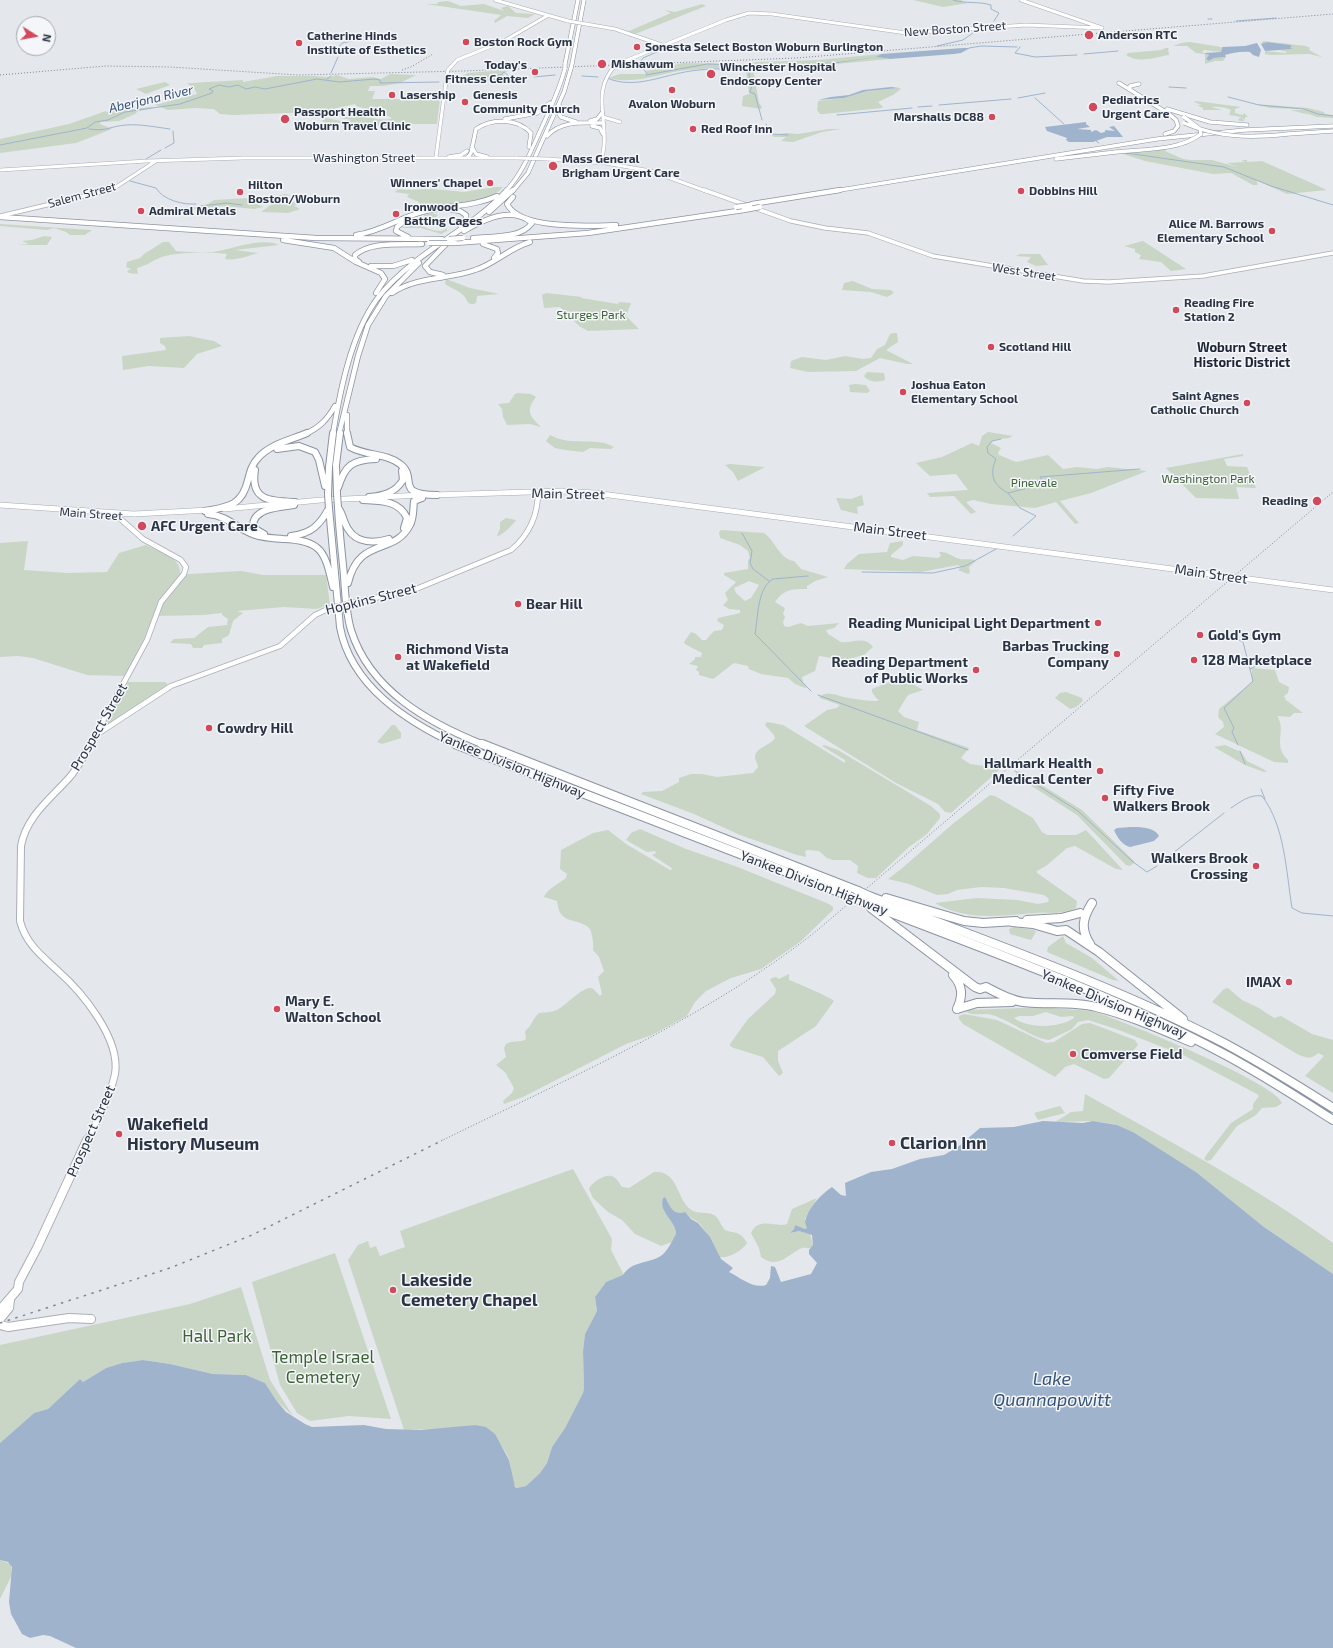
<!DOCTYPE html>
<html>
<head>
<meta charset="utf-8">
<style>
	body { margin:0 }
	#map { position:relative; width:1333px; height:1648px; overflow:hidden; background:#e4e7ec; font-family:"Exo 2",sans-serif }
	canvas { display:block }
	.north { position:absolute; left:16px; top:16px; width:40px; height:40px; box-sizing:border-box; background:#f4f6f9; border:1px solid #a4a8b1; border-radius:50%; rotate:101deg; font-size:11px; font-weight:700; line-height:16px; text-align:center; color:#2b3445 }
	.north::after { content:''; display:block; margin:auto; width:14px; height:18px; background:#d1495b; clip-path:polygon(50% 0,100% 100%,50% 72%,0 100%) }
</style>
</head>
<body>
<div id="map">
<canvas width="1333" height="1648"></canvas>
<div class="north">N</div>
</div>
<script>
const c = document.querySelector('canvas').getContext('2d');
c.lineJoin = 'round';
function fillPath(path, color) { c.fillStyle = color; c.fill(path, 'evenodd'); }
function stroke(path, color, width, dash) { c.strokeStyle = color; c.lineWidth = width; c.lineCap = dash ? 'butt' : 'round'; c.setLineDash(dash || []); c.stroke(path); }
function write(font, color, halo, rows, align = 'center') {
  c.font = font + ' "Exo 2",sans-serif'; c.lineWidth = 3; c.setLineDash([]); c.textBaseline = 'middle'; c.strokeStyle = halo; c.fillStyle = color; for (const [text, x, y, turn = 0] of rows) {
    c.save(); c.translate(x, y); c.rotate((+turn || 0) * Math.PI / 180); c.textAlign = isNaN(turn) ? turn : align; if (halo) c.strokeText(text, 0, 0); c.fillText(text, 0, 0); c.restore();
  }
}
const green = new Path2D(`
	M913,0H962L963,2L968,3L943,7Z
	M448,1L461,6L484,4L504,11L501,8L508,6L516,13L535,14L528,18L507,16L495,23L494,21L501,15L426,4H437L438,2Z
	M702,4L706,6L635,34L620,29L629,31L671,13L664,10L675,12Z
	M1263,41L1306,46L1310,48L1309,50L1322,57L1309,54L1270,55L1265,54V51L1286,53L1287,52L1280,50L1294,49L1290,48L1292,46L1267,42L1261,44Z
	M1190,42L1221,47V52L1204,50L1202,52L1209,55L1206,59L1209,61L1214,58L1226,57L1223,61H1215L1205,64V54L1196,53L1187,46H1173L1181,43Z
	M1166,48H1169L1168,49L1169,55C1155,57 1139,64 1126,55L1128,53L1161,50Z
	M881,54L877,57L890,59L815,66L809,64L805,67C766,68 726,66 687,70C660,73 636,85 608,78L620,74H645L647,73L646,71L683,63L749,64L757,62L818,60Z
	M744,69H753L759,103L762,107L761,109L742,106L743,96L749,94L746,70H712Z
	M503,70L508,71L503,73L505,76L499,77V80L485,82L453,80L468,73Z
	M390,74L416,75L400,83L383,86H370L368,91H375L372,99H440L437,124H408L391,126L325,123L322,121L326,118L346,122L350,119H343C356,109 377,124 392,118L386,115L343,113H357L366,109L356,106L355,104L320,112L233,115L220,114L214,109L195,108L168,110L155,105L197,94L194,88L187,83H191L243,80V82L277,76H315L329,77L337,75L349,79L372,77L381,79Z
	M165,82L170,85L146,94L136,89Z
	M899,88L901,89L893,95L878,102L883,107L882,108L824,114H820L817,110L818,101L844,98L867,91Z
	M1196,101L1241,107L1235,109V113L1243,115L1244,113L1248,117H1245V120L1242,118L1244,121H1239L1238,119L1241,118V117L1229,115L1231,110C1226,107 1216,106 1211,107L1222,110H1203V108L1197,105H1202L1194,102Z
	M1254,104L1308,108L1324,112L1325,114L1333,115V118L1317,117L1304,112L1310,115L1290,110H1304L1302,109L1270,108Z
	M151,107L154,108L138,111L135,114L119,121L101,122L100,124L112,129L76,143L0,153V139L69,124L106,111V112Z
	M829,129H841L822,132L793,142L781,141L786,137H773L772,135L786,133L798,134Z
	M1158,146L1166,149L1165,151L1183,159L1191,160H1212L1237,167L1227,163L1246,162L1242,161L1243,160H1247V162L1262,161L1327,190L1287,194L1256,180L1258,185H1253L1231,173L1213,174L1145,161L1120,153Z
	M495,187H503C489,205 434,208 412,207L419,205V202L407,197L409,194L394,192L398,190H393L407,189L402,190L432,189L464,192Z
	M285,194L290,195L285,198L297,204L294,206L300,209L288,213L261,212L275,202L277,196Z
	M250,198L248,200L263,207L254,209L223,206L188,210L195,207L208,204L214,200Z
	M432,213L438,215L436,217L430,218L421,224L422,226C430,230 440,234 447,228V231L441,234L421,228H402L404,226L424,220V215Z
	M0,224L92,230L85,235H70L66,232L54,228L47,230L0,226Z
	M44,236L52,237L47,245H17L29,244L22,241L32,240Z
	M1143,241L1186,269L1171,271L1161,262L1139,259L1141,255L1135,252V249L1124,246Z
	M163,242H169L176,251C187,252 202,253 213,252C233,249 261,237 279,245L235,250L258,253C247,256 236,261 225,259L227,254C213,252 175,252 162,257C153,260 146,266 137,268L138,274L129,273L127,271L131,269L126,267L127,262L140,258L144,254Z
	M1020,254H1040L1048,265L1036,266L1027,262L1031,257L1016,256Z
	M446,279L470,288L499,294L477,296L476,303C466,307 468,298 462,294C457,290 451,288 445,284Z
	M853,281L872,289L891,290L894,293L887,297L871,292L842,290L844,283Z
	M546,293L582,297L581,298L618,304L619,302L631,303L626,316L639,329L588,331L579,326L560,307L544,308L542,295Z
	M894,333H897L898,342L886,350L913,364H907L880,358L856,371L808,372L790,368L791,361L802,357L826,360L845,356L863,359L871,358L877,349L885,345L890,334Z
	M189,336L214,341L222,346L197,354L184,368L149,366L123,370L122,356L166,350L165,346L160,343V338Z
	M867,372L884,373L885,380C878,382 869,383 864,376Z
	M855,384L866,385L870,391L867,393L850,392L849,385Z
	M517,393L531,394L536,397C525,411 530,416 541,427L530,424L507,425L503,417L502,409L498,404L509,403L514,395Z
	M988,432L1013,436C1005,441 997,436 991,443L1001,448L998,453L999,455L1016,462L1048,455L1063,469L1077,467L1096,469L1108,467L1147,471L1091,493L1060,501L1079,523L1075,524L1056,502L1035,508L991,504L973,500L966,502L976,512L971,514L954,496L930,497L927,493L968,490L956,474L930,476L916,463L942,457L972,443L979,446L982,436Z
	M550,435C571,447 595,436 614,447L611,449L590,448L583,452L565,450L555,448L546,441Z
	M1243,454V456L1224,459L1227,466L1247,467L1256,488L1236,487L1239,499L1196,498L1166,468Z
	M730,464L764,467H765L738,481L733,472L725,465Z
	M862,495L864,505L857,507L858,514L841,510L836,498L851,499Z
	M506,518L516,520C514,524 501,536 498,536L497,535L500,529V522Z
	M721,530L764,533C775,540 779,559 794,561L801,569L828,577L815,581L807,586V589C792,589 784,589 775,602L785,608L783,614L785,617L783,622L784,626L788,627L801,623L808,626L839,623L834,628L826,630L828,634L841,642C852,644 864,635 873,647L864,655L845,660L819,656L815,671L802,677L803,682L807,687L805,688L795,684L788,678L761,674L749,669L748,666L734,663L713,679L699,675V672L696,670L698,666L689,664L695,659V657H701L702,653L685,644L684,642L691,632L696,634L702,640H706L714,631L722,630L724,625L717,621L718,618L740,613V610L729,609L723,605L728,600L725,593L736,582L724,575V573L748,569V560L750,558L748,551L740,545L720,538L719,532ZM749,581L759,585L751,598L745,601L736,593L734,588Z
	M28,541L24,570L68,573L107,572L119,553L146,545C157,551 181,557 180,573L189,574L241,571L263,575H326L330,604L317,609L284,607L237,611L243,613L233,621L229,635L222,639V643L204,645L202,648H193L191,644L170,643L174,639L194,638L208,627L227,625L228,619L222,615V613L204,615L153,616L145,637L125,676L87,675L33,658L18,656L0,657V543Z
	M903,541V545L891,555V557L903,560L913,556L938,558L941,556L939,552C948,551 952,557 960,559C966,560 972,558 976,561L969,567L970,573L968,574L958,570L961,567L958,565L921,572L844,569L847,564L859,554L887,552L890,543Z
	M1252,668L1275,670L1279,682L1289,687L1288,693L1284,696L1286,700L1303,713H1294L1290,717L1277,716C1287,731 1272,745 1288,760V763L1274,762L1215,734L1224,727L1223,722L1218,717L1219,709L1252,682Z
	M128,682H165L168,684L122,717L103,727Z
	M890,682H909L923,690L908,695L898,711L904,717L919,722L917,730L969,748L961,758L970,764L984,766L990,760L987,757H990L1007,763L951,813L945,812L938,804L896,783L804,726L827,710L837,708L840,705L820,698L819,697C828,690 835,695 844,697C854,699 866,701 877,701L879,699H877L872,692V689Z
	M1066,692L1082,698L1083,701L1076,707L1070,709L1055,698L1060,693Z
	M767,722L783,725L845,763V760L822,746L824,745L838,750L931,806L940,814V818L927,834L909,847L876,878H868L857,873L858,866L850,860H833L827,858L819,851L808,850L805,851L806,857L797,855L740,835L694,814L641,794L643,792L662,791L679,782V778L691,774H702L717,777L753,773L758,767C758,763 755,761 755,757C755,748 771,745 775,738L774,735L765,725Z
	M392,725H395L401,733V738L382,744L377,742Z
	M1225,745L1241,752L1247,761L1267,771L1264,772L1245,765L1214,747Z
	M1019,771L1082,810L1135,862L1130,866L1126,865L1077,815L1016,776V773Z
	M990,795L995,796L1033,818L1042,832L1047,835H1076L1086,830L1123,870L1116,869L1075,846L1067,848L1046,866L1037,871V873L1077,901L1076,908C1062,915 1048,912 1034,913C1000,916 965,921 935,903L977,898L1017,900L1038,904L1048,902L1049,899L1044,895L1004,888L981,887L957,890L948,894L937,895L909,884L888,879L901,869L955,822Z
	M640,829L686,849L735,866L829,904L833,907V910L800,942L761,969L731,978L706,991L695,1002L687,1016L652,1035L626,1044L523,1097L504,1104L503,1101L512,1093L514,1088L505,1072L496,1065L506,1057L504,1048L506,1044C512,1040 521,1043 526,1039L525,1031C532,1026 532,1019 539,1013C545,1012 550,1013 557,1010C565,1006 581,988 590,988C594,988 597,993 600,996L602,994L598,977L604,971L599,957L593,950C594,944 592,934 590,929C583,920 568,923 561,914C558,910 558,905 557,901L544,897C547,889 560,883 566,878L567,874L560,869L561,850L593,833L608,830L626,844L670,870L673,869L652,855L656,853L655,851L647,852L626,840L631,833Z
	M1014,927L1034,930L1036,932L1031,940L1010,934L1009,929Z
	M1063,936L1066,943L1092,958L1119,981L1113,980L1047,952L1048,947Z
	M789,974V980C795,982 832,998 834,1001L816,1026L778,1051V1061L783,1073L779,1076L763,1057L734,1048L730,1046V1044L748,1019L775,994L776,989L770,980L772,978L776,977L779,979Z
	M1228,988L1242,1000L1259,1008L1274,1018L1281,1016L1312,1034L1333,1040V1093L1305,1076L1324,1056L1318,1053C1311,1060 1306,1058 1297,1054L1212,1002L1224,989Z
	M1047,1007C1064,1011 1082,1008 1098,1013C1125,1022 1276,1083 1282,1103L1276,1107L1262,1108L1256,1115L1237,1126L1211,1160L1207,1161L1204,1159L1207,1154L1231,1123L1253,1109V1104L1259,1096L1257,1094L1183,1055L1116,1029L1088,1020L1078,1022L1072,1029L1049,1040C1031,1038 1010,1020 992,1015C984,1012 974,1017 967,1012L968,1010ZM1046,1012L1061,1017L1073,1016L1074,1018C1060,1028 1028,1029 1014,1018L1019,1016H1033Z
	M964,1014L997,1020L1046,1043L1054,1042L1082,1024L1090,1023L1135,1040L1138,1045L1109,1078L1104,1079L1074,1064L1065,1067L1055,1077L963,1024L959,1019V1016Z
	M1085,1094C1169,1141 1255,1186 1333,1243V1274L1264,1227L1196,1172L1133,1132L1117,1125L1107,1123L1093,1121L1055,1122L1071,1112L1083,1111Z
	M1060,1106L1065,1113L1038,1120L1034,1113Z
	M573,1169L612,1239L611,1250L624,1275L606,1282L595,1297L597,1311L585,1334L583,1351L584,1388L583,1393L565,1428L552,1447L547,1463L540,1473L526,1486L517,1488C509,1481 512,1469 509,1459C502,1442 489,1434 475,1425L454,1428L404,1430L348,1260L358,1245L368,1241L370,1248L376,1246L380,1256L405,1247L400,1231Z
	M654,1172C678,1170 676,1197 690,1209C697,1215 707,1211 714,1215C720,1219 720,1225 725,1230C736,1234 741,1231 747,1243C742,1251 728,1259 719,1257C716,1247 706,1231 699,1223C695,1219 690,1219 686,1213C672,1215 671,1207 664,1197L662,1200C661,1213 675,1221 676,1234L672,1242L661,1246L659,1245L635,1234L622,1220L608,1212L593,1198L589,1189C591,1183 606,1172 614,1177C617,1179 620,1184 622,1187L629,1188Z
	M817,1198L805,1219L808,1227L806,1229L794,1226V1229L790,1233L799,1231L810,1234L813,1245L811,1248C809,1249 806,1247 802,1248C788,1254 778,1270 761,1257L759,1248L751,1233C759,1216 776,1228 787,1224L792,1209Z
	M335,1253L391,1419L349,1416L310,1421L297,1413L280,1385L252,1282Z
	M241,1287L270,1380L293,1416L276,1400L265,1383L246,1375L213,1374L170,1364L143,1360L122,1363L106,1368L83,1382L80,1379L48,1409L34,1413L0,1443V1345L190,1304Z
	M0,1560L11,1564L12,1575L0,1599Z`);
const water = new Path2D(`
	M1267,42L1290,45L1292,46L1290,48L1294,49L1265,51L1261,44Z
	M1257,43L1261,50L1259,57L1253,55L1250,52C1241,51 1232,53 1225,55L1226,57L1214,58L1209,61L1206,59L1209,55L1204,53L1221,52L1222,47L1245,46Z
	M963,48H970L961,53L954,54L890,59L877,57L824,65L808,63L801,66H775L839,62L876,57L881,54Z
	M891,87L899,88L867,91L844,98L818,100L831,97L849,95L863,90Z
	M1086,122V124L1090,127L1077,129L1091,130V132L1096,130L1101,133L1105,132V130L1115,131L1109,127L1114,126L1123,137H1107L1093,142H1069L1066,140L1067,138L1047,131L1045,127Z
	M1117,828C1129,827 1153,824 1159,836L1154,841L1130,847C1122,845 1117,837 1114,830Z
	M1043,1121L1083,1123L1093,1121L1117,1125L1133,1132L1196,1172L1264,1227L1333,1274V1648H76L50,1636L43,1635L30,1638L22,1634L11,1614L9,1602L12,1567L8,1562L0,1560V1443L34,1413L48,1409L80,1379L83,1382L106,1368L122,1363L143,1360L170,1364L213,1374L246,1375L265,1383L276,1400L286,1412L305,1424L312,1427L364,1425L386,1429L420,1430L475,1425L486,1427L495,1434L509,1460L515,1487L517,1488L526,1486L540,1473L547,1463L552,1447L565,1428L583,1393L584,1388L583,1351L585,1334L597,1311L595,1297L606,1282L623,1275C632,1261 646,1264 659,1257C667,1253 672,1241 676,1234C676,1221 658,1212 663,1198L665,1197C670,1206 673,1216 685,1212L691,1219L698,1223L710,1237L721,1259L733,1268L729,1272C741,1278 753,1289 766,1285L770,1278L771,1266L775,1267L781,1282L811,1274L817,1263L809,1254V1250L813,1245L812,1235L799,1231L790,1233L794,1229L795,1225L805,1229L807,1228L805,1222C808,1208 820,1195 832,1187L841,1195L846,1196L845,1183L871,1172L892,1169L920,1159L944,1155L959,1146L980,1128L1014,1127Z`);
const stream = new Path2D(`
	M953,0C966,4 978,1 991,5V9L999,13L994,21
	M1208,19H1212
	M1236,21L1276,18
	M937,46L963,40L977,30
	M339,47L342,43L357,40
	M1020,47L1015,53L1035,57L1077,55
	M969,48L981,46L1017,47
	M1084,54L1118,51
	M641,61L643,58L659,51
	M641,65L647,74
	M331,73L338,57
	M646,75L707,64L775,66
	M582,76L598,77
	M534,77L555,75
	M607,78C635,90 662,75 691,71C710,68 730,69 749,69V76L753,81L750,92L755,94L762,120
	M327,79L331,76
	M449,80L501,75L504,72L511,78L524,77
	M1169,87L1186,88
	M1228,97L1259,105L1304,109L1318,114L1333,116
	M1018,98L1045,93
	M1035,98L1064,124
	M939,105L1011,99
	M918,107L932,106
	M837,115L912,108
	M766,124L772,134L788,135
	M89,129C107,132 110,126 126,125C141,124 155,127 170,129
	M1096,141L1099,143
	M0,145L87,128L95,122L108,120L125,112L180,104L212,93L213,91L209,89L219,85L229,87L238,85L246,89L255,87L265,89L317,79L339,82L375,79L380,80V83L439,82
	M165,148L174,143L173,131
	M1126,153L1224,167L1271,186L1333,205
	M146,159L161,150
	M130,181L156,188C163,200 183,205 196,204
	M201,206L227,203L242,205
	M1001,439L992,441L987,447L988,453L996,459C989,475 993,485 1008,493
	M742,533L752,551L750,563L753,569L769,581
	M1013,536L1036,516L1020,508L1008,493L1036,486L1042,481L1040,477L1140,469
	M862,572L933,573L965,566L998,548
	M808,576L773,579C757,588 758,618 755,634L811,691
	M1222,632L1243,642L1253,681L1224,708L1234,728L1232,732L1238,745
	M1250,669L1258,665L1290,663
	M818,695L968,750
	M1240,751L1245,764
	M988,758L1006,766
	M1015,771L1078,811L1133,862L1147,872L1157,866
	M1261,789L1265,799
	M1231,808C1240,802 1250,794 1262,796C1285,826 1286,871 1292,908L1302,913L1333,916
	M1168,857L1224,813`);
const secondaryFar4 = new Path2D(`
	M495,0L568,21
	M1021,0L1102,28
	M586,24L615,29L662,45
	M620,63L726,20L749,13L772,14L906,33L1026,25L1102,28
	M448,70L457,60L504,41L547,16
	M603,117L620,122
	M436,157L447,74
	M547,159L605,163L651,171L706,191
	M600,163C614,128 587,94 616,65
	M0,170L147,161L243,158H517
	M105,191L113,189L156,161`);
const secondaryFar3 = new Path2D(`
	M704,190L791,221L825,228L868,233L933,256L1083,281L1109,282L1203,276L1333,253
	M0,216L110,190`);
const secondaryFar2 = new Path2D(`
	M356,602L416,589L511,550C529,535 538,516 538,492
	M96,735L171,686L280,646L315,615L330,608
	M90,745L147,640L161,602L184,574L186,567L181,560L143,539L115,514`);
const secondaryFar1 = new Path2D(`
	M87,1141C97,1120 110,1097 115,1074C121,1039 82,992 58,971C41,955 26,944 20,921L21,846C26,817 50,799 69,778C78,768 84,755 91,744`);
const secondary = new Path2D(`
	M0,1310L18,1289L19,1282L37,1248L87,1140
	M0,1319L9,1308L10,1300
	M0,1325L8,1327L69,1318L91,1319`);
const primary = new Path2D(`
	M433,495L562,491L594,493L1333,590
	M379,497L424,495
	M0,505L134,514L209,510
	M224,509L321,500L368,498`);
const motorwayFar3 = new Path2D(`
	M565,64L578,0
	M572,64L584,0
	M1119,83L1169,114
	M1130,89V86L1139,84
	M560,106L559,114L561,117L576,122
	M1167,109L1210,122L1247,125
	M505,119L537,113L550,103
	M590,121L597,119L602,113
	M592,126L600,128L603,134
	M1165,134L1174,131L1178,126L1176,120L1168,113
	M1288,134L1333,131
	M547,136C562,120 583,123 603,123
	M472,147L476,154L487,157
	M449,157L461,155L467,151
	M468,157L471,153L476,129C492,118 517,118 531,133L529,147
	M1056,159L1116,152
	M506,191C523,172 531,151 541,129C550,109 560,89 565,68
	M513,191L528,173L564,92L571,68
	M834,191L1157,139L1245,130L1333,126`);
const motorwayFar2 = new Path2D(`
	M513,197L507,204C520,230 590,226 616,225
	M752,204L840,190
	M450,209L460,211L466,215V219L460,225
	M489,212L513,190
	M0,217L316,238L442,239
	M402,223L397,227L396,231L408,237
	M464,231C483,220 512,205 532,223C521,239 490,236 473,238
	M356,235C380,232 399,218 422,212C447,205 473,207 497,196
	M283,240L334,248L356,262L381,273L385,279L376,293
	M455,243L588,233L744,210
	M483,244L497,249L498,253L494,258
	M359,262L355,259V255C371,241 401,245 422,244
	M371,266H393L412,260
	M443,275L430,272L425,266L448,242
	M392,293C418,276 447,280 475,270C495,264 509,248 530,242
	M347,415V434
	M305,434C319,428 327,420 335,406
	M333,434C340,391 351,334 377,299C388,284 402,272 416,261C447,237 481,219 507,190
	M339,434L358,356L368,325L386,296L419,263`);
const motorwayFar1 = new Path2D(`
	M347,433L350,447C366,456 386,453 400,464C419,478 393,495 437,495
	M277,449L299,446L315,452L319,460L325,486
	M255,470C250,501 270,501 295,502
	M338,488C345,465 352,460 376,459
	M337,494L336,465L340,433
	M328,495L329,467L333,433
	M369,497C383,496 395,493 403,480L402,471
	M363,500C380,501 399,500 407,518L404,528
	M338,507C339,530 342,553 344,576C345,594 346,613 351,630C370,691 429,723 484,745
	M329,508L340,627C351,686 406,721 457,745
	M339,509C343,515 344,523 348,529C357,544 375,543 389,539
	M205,511C228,507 242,506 248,480C250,472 252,464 258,458C270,444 291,440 307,433
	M208,514C229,516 237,529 255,535C264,538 273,538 283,539C322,540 325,552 333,587
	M264,534L257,530L253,526C253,508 280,507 294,505
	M291,536C311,534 320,525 329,508
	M348,583C359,536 394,556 410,525C414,518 413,509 414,501L422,498`);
const motorway = new Path2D(`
	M455,744L849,896
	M482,744L858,891
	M869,896C988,942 1110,984 1224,1043C1261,1063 1297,1085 1333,1108
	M886,898L964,921L983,923L1016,921
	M863,902C984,949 1107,992 1222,1053C1260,1073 1297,1097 1333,1120
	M871,908L975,987L980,989L986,987C997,993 1010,1000 1023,1002C1047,1005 1072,1001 1096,1007C1129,1015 1160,1029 1191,1042
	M1027,920L1061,918L1080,913
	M1012,922L1033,924L1057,931L1066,930L1099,952L1183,1019
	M1090,944C1080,929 1083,917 1092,903
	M953,975C963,986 963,996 957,1009
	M957,1009L977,1003L1012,1002`);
const railFar1 = new Path2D(`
	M402,70L411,67L433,54
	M0,75L106,66L170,67L298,75L463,71L796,58L1333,14
	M441,1141C569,1078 701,1021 814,933L1333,492`);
const rail = new Path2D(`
	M0,1323L170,1268L252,1235L443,1140`);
const secondaryBridgeFar1 = new Path2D(`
	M568,21L586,24
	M616,65L620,63
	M447,74L448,70
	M517,158L547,159`);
const secondaryBridge = new Path2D(`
	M330,608L356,602`);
const motorwayBridgeFar3 = new Path2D(`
	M565,64V68
	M571,68L572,64
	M1184,123C1218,138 1252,138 1288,134
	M1116,152C1143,149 1179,151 1201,134L1200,129L1184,117`);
const motorwayBridgeFar2 = new Path2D(`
	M736,207L750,205
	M744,210L760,207
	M449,239L463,238
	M429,243H455`);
const motorwayBridgeFar1 = new Path2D(`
	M337,494L338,507
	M328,495L329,508`);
const motorwayBridge = new Path2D(`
	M858,891L869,896
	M849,896L863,902`);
const markers = [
	[1089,35,5,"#d1495b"],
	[466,42,4,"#d1495b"],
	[299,43,4,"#d1495b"],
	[637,47,4,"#d1495b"],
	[602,64,5,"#d1495b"],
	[535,72,4,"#d1495b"],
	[711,74,5,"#d1495b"],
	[672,90,4,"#d1495b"],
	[392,95,4,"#d1495b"],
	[465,102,4,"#d1495b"],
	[1093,107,5,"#d1495b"],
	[992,117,4,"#d1495b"],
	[285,119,5,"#d1495b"],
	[693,129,4,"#d1495b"],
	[553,166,5,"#d1495b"],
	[490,183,4,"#d1495b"],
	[1021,191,4,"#d1495b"],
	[240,192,4,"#d1495b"],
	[141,211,4,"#d1495b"],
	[396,214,4,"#d1495b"],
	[1272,231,4,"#d1495b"],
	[1176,310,4,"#d1495b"],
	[991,347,4,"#d1495b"],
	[903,392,4,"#d1495b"],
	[1247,403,4,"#d1495b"],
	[1317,501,5,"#d1495b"],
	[142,526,5,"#d1495b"],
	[518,604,4,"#d1495b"],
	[1098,623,4,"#d1495b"],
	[1200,635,4,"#d1495b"],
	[1117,654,4,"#d1495b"],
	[398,657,4,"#d1495b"],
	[1194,660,4,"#d1495b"],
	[976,670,4,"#d1495b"],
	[209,728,4,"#d1495b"],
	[1100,771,4,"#d1495b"],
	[1105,798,4,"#d1495b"],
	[1256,866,4,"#d1495b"],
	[1289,982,4,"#d1495b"],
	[277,1009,4,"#d1495b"],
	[1073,1054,4,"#d1495b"],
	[119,1134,4,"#d1495b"],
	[892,1143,4,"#d1495b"],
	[393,1290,4,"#d1495b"]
];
const farStreetnames = [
	["New Boston Street",955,29,-4],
	["Washington Street",364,158],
	["Salem Street",82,195,-15],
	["West Street",1024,272,9],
	["Main Street",91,514,4]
];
const farPoinames = [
	["Anderson RTC",1098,35],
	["Catherine Hinds",307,36],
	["Institute of Esthetics",307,50],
	["Boston Rock Gym",474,42],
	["Sonesta Select Boston Woburn Burlington",645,47],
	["Mishawum",611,64],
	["Today's",527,65,"right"],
	["Fitness Center",527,79,"right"],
	["Winchester Hospital",720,67],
	["Endoscopy Center",720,81],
	["Lasership",400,95],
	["Genesis",473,95],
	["Community Church",473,109],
	["Pediatrics",1102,100],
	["Urgent Care",1102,114],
	["Avalon Woburn",672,104,"center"],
	["Passport Health",294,112],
	["Woburn Travel Clinic",294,126],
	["Marshalls DC88",984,117,"right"],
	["Red Roof Inn",701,129],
	["Mass General",562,159],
	["Brigham Urgent Care",562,173],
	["Winners' Chapel",482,183,"right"],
	["Hilton",248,185],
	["Boston/Woburn",248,199],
	["Dobbins Hill",1029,191],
	["Ironwood",404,207],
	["Batting Cages",404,221],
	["Admiral Metals",149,211],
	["Alice M. Barrows",1264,224,"right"],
	["Elementary School",1264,238,"right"],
	["Reading Fire",1184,303],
	["Station 2",1184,317],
	["Scotland Hill",999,347],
	["Joshua Eaton",911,385],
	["Elementary School",911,399],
	["Saint Agnes",1239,396,"right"],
	["Catholic Church",1239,410,"right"],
	["Reading",1308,501,"right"]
];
const farParknames = [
	["Sturges Park",591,315],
	["Washington Park",1208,479],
	["Pinevale",1034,483]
];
const farWaternames = [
	["Aberjona River",151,99,-13]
];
const farNeighbourhoodnames = [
	["Woburn Street",1242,348],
	["Historic District",1242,363]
];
const streetNames = [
	["Main Street",568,494,1],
	["Main Street",890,531,7],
	["Main Street",1211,574,8],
	["Hopkins Street",371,599,-14],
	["Prospect Street",99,727,-60],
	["Yankee Division Highway",512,765,22],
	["Yankee Division Highway",814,883,21],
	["Yankee Division Highway",1114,1004,23],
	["Prospect Street",91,1131,-66]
];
const poiNames = [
	["AFC Urgent Care",151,526],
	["Bear Hill",526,604],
	["Reading Municipal Light Department",1090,623,"right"],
	["Gold's Gym",1208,635],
	["Barbas Trucking",1109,646,"right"],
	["Company",1109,662,"right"],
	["Richmond Vista",406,649],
	["at Wakefield",406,665],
	["128 Marketplace",1202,660],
	["Reading Department",968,662,"right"],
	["of Public Works",968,678,"right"],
	["Cowdry Hill",217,728],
	["Hallmark Health",1092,763,"right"],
	["Medical Center",1092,779,"right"],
	["Fifty Five",1113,790],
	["Walkers Brook",1113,806],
	["Walkers Brook",1248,858,"right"],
	["Crossing",1248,874,"right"],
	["IMAX",1281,982,"right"],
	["Mary E.",285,1001],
	["Walton School",285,1017],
	["Comverse Field",1081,1054]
];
const nearPoinames = [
	["Wakefield",127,1124],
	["History Museum",127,1144],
	["Clarion Inn",900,1143],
	["Lakeside",401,1280],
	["Cemetery Chapel",401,1300]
];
const nearParknames = [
	["Hall Park",217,1336],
	["Temple Israel",323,1357],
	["Cemetery",323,1377]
];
const nearWaternames = [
	["Lake",1052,1379],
	["Quannapowitt",1052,1400]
];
fillPath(green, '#c9d6c5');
fillPath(water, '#9fb4cc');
stroke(stream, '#9fb4cc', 1);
stroke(secondaryFar4, '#a9aeb7', 4);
stroke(secondaryFar3, '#a9aeb7', 5);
stroke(secondaryFar2, '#a9aeb7', 6);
stroke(secondaryFar1, '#a9aeb7', 8);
stroke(secondary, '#a9aeb7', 10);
stroke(primary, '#a3abb8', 6);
stroke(motorwayFar3, '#8b94a3', 4.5);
stroke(motorwayFar2, '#8b94a3', 6);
stroke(motorwayFar1, '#8b94a3', 8);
stroke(motorway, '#8b94a3', 10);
stroke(secondaryFar4, '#fff', 3);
stroke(secondaryFar3, '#fff', 3.5);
stroke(secondaryFar2, '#fff', 4.5);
stroke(secondaryFar1, '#fff', 6);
stroke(secondary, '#fff', 8);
stroke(primary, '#fff', 5);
stroke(motorwayFar3, '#fff', 3.5);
stroke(motorwayFar2, '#fff', 4.5);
stroke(motorwayFar1, '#fff', 6);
stroke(motorway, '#fff', 8);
stroke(railFar1, '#7d8696', 1, [1, 2]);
stroke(rail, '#7d8696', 1.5, [2.5, 5.5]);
stroke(secondaryBridgeFar1, '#a9aeb7', 4, []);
stroke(secondaryBridge, '#a9aeb7', 6, []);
stroke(motorwayBridgeFar3, '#8b94a3', 4.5, []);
stroke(motorwayBridgeFar2, '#8b94a3', 6, []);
stroke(motorwayBridgeFar1, '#8b94a3', 8, []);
stroke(motorwayBridge, '#8b94a3', 10, []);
stroke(secondaryBridgeFar1, '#fff', 3);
stroke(secondaryBridge, '#fff', 4.5);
stroke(motorwayBridgeFar3, '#fff', 3.5);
stroke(motorwayBridgeFar2, '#fff', 4.5);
stroke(motorwayBridgeFar1, '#fff', 6);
stroke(motorwayBridge, '#fff', 8);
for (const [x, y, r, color] of markers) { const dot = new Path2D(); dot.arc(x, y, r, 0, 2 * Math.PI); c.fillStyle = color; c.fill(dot); stroke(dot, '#f4f6f9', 1.5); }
write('12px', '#2b3445', '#f4f6f9', farStreetnames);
write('bold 12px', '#2b3445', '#f4f6f9', farPoinames, 'left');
write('12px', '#3f6138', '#f4f6f9', farParknames);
write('italic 13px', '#34527a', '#f4f6f9', farWaternames);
write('bold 13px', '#1d2536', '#f4f6f9', farNeighbourhoodnames);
write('14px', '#2b3445', '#f4f6f9', streetNames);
write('bold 14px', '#2b3445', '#f4f6f9', poiNames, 'left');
write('bold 17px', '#2b3445', '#f4f6f9', nearPoinames, 'left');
write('17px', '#3f6138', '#f4f6f9', nearParknames);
write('italic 18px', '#34527a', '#f4f6f9', nearWaternames);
</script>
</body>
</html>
